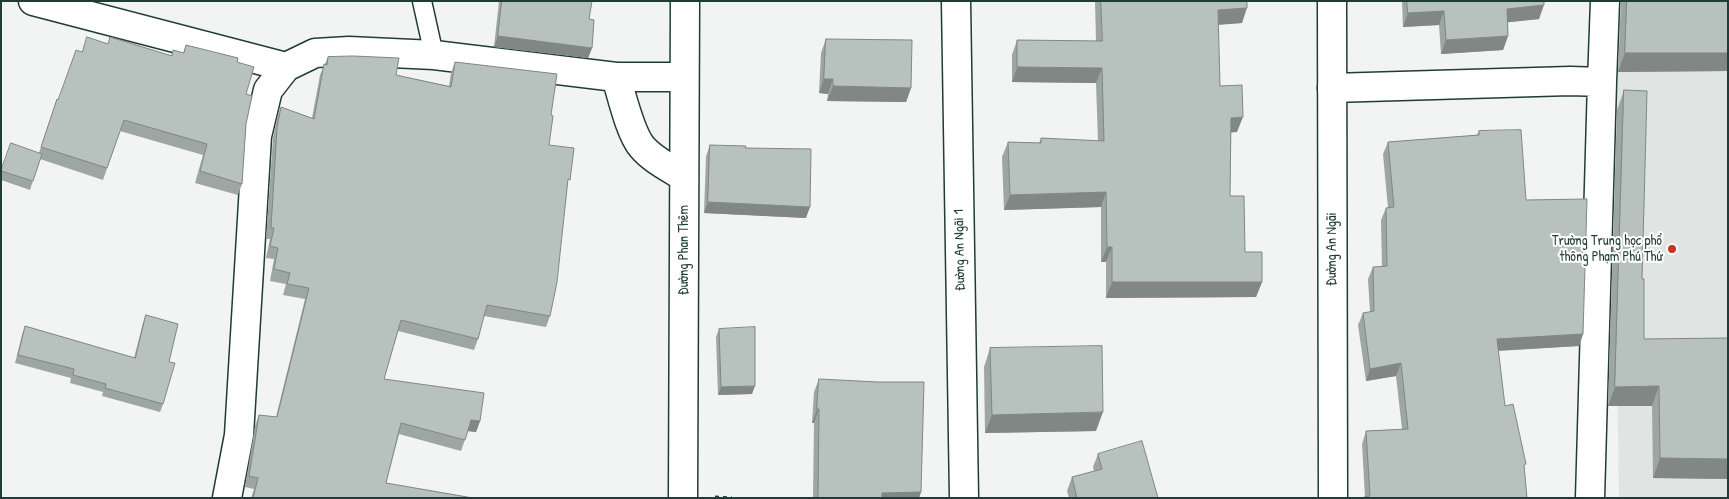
<!DOCTYPE html>
<html>
<head>
<meta charset="utf-8">
<style>
	body { margin:0 }
	#map { position:relative; width:1729px; height:499px; overflow:hidden; background:#f2f3f3; font-family:"Patrick Hand",sans-serif }
	canvas { display:block }
	.frame { position:absolute; inset:0; border:2px solid #1f3d34; pointer-events:none }
</style>
</head>
<body>
<div id="map">
<canvas width="1729" height="499"></canvas>
<div class="frame"></div>
</div>
<script>
const c = document.querySelector('canvas').getContext('2d');
c.lineJoin = 'round';
function fillPath(path, color) { c.fillStyle = color; c.fill(path, 'evenodd'); }
function stroke(path, color, width, dash) { c.strokeStyle = color; c.lineWidth = width; c.lineCap = dash ? 'butt' : 'round'; c.setLineDash(dash || []); c.stroke(path); }
function write(font, color, halo, rows, align = 'center') {
  c.font = font + ' "Patrick Hand",sans-serif'; c.lineWidth = 4; c.setLineDash([]); c.textBaseline = 'middle'; c.strokeStyle = halo; c.fillStyle = color; for (const [text, x, y, turn = 0] of rows) {
    c.save(); c.translate(x, y); c.rotate((+turn || 0) * Math.PI / 180); c.textAlign = isNaN(turn) ? turn : align; if (halo) c.strokeText(text, 0, 0); c.fillText(text, 0, 0); c.restore();
  }
}
const built = new Path2D(`
	M1612,1H1728V498L1619,497Z`);
const path = new Path2D(`
	M715,497L732,498`);
const service = new Path2D(`
	M422,1L434,55`);
const minor = new Path2D(`
	M33,1L286,67
	M956,1L964,498
	M616,77H684
	M1332,88L1570,81L1602,82L1605,1
	M227,498L239,435L257,136L268,90L286,67L315,53L349,51L434,55L616,77C622,96 630,133 642,147C653,160 670,168 684,177
	M683,498L685,1
	M1590,498L1602,82`);
const secondary = new Path2D(`
	M1332,1L1333,498`);
const wall = new Path2D(`
	M499,1H592L589,19L592,48L588,58L494,47Z
	M1095,1H1247L1242,23L1218,25L1220,86L1237,132H1231L1230,196L1245,252L1262,282L1256,297L1106,298V262H1101V207L1004,210L1002,157L1008,142L1039,143L1041,138L1098,141L1096,83L1012,82V55L1017,40L1096,41Z
	M1402,1H1544L1539,19L1508,22V36L1503,50L1441,54L1439,25L1403,27Z
	M1621,1H1728V71L1618,72Z
	M826,39L911,88L906,102L827,101L828,94L819,93L821,53Z
	M108,44L171,56L173,50L183,53L186,45L237,62L246,94V124L242,184L238,195L195,183L203,155L120,131L103,180L40,159L30,190L1,180V169L39,153L57,99L58,100L82,52Z
	M328,57L396,75L449,86L451,73L455,62L551,115L549,145L567,188L550,316L546,327L484,316L478,339L474,350L398,331L384,379L480,421L476,432L468,431L461,451L399,434L386,483L473,498H251L254,489L245,487L255,426L259,415L276,417L305,299L283,295L286,284L270,281L274,259L266,258L270,239H266L273,138L277,118L281,107L312,118L320,75Z
	M1624,90L1642,279L1644,339L1728,338V479L1653,478L1652,406H1608L1617,110Z
	M1479,131L1526,200L1583,334L1579,346L1498,351L1505,406L1524,468L1527,498H1364L1365,497L1362,444L1366,431L1402,429L1396,376L1366,381L1358,325L1363,313L1370,312L1368,279L1373,267H1382L1381,220L1386,208H1388L1383,154L1388,142L1477,135Z
	M710,145L745,148L806,218L704,213L706,156Z
	M146,315L169,362L163,404L160,412L102,396L103,392L70,383L71,378L15,363L22,335L25,326L134,358L143,323Z
	M719,329L752,394L718,395L716,337Z
	M990,348L1096,431L985,433L984,367Z
	M819,379L921,492L919,498H813L814,423H812L814,392Z
	M1098,454L1158,498H1069L1067,491L1072,477L1094,471L1093,467Z`);
const shadedWall = new Path2D(`
	M1544,5L1539,19L1502,23L1507,9Z
	M1247,8L1242,23L1212,25L1218,10Z
	M1444,11L1439,25L1403,27L1408,13Z
	M498,36L592,48L588,58L494,47Z
	M1508,36L1503,50L1441,54L1446,40Z
	M1625,53H1728V71L1618,72Z
	M1017,67L1102,68L1096,83L1012,82Z
	M824,79H833L828,94L819,93Z
	M833,86L911,88L906,102L827,101Z
	M1243,117L1237,132L1226,133L1231,118Z
	M1106,192L1101,207L1004,210L1010,195Z
	M708,202L810,207L806,218L704,213Z
	M1107,247H1112L1106,262H1101Z
	M1112,282H1262L1256,297L1106,298Z
	M1583,334L1579,346L1492,351L1497,339Z
	M1401,363L1396,376L1366,381L1370,369Z
	M755,386L752,394L718,395L721,387Z
	M1659,386L1652,406H1608L1615,387Z
	M817,409H819L814,423H812Z
	M1103,412L1096,431L985,433L992,415Z
	M471,420L480,421L476,432L467,431Z
	M1660,458L1728,459V479L1653,478Z
	M921,492L919,498H880L882,493Z`);
const building = new Path2D(`
	M502,1H592L589,19L594,20L592,48L498,36Z
	M1101,1H1247V8L1218,10L1220,86L1242,85L1243,117L1231,118L1230,196H1244L1245,252H1262V282H1112V247H1107L1106,192L1010,195L1008,142L1041,143V138L1104,141L1102,68L1017,67V40L1102,41Z
	M1407,1H1544V5L1507,9L1508,36L1446,40L1444,11L1408,13Z
	M1627,1H1728V53H1625Z
	M87,37L108,44L110,37L172,56L173,50L184,53L186,45L238,58L237,62L254,67L246,94L252,96L246,124L242,184L200,171L207,144L124,120L107,168L41,147L57,99L58,100L76,50L82,52Z
	M826,39L912,40L911,88L833,86V79H824Z
	M353,56L399,58L396,75L451,87L455,62L557,74L551,115L553,116L549,145L574,148L570,180L568,179L557,282L550,316L487,305L478,339L401,320L384,379L484,393L480,421L471,420L465,440L401,423L386,483L473,498H253L258,478L249,476L259,415L277,417L309,288L287,284L290,273L274,269L278,248L270,246L274,228H271L277,127L281,107L314,119L324,64L327,65L328,57Z
	M1624,90L1647,91L1642,279H1644V339L1728,338V459L1660,458L1659,386L1615,387Z
	M1521,130L1526,200L1587,199L1583,334L1497,339L1505,406L1513,404L1526,464L1524,465L1527,498H1364V497L1370,496L1366,431L1408,429L1401,363L1370,369L1363,313L1374,311L1373,267L1387,266L1386,208L1394,207L1388,142L1479,135V131Z
	M11,143L42,154L33,181L1,171Z
	M710,145L746,146L745,148L811,149L810,207L708,202Z
	M146,315L178,324L169,362L175,363L163,404L105,388L106,384L73,375L74,369L18,355L25,326L135,358Z
	M755,327V386L721,387L719,329Z
	M1102,346L1103,412L992,415L990,348Z
	M819,379L878,382H924L921,492L882,493V498H818L819,409H817Z
	M1142,441L1158,498H1077L1072,477L1102,469L1098,454Z`);
const markers = [
	[1672,249,5,"#c8321e"]
];
const poiNames = [
	["Trường Trung học phổ",1662,241],
	["thông Phạm Phú Thứ",1662,257]
];
const streetNames = [
	["Đường An Ngãi",1332,249,-90],
	["Đường Phan Thêm",684,250,-90],
	["Đường An Ngãi 1",960,250,-91]
];
fillPath(built, '#e0e4e3');
stroke(service, '#1f3d34', 21);
stroke(minor, '#1f3d34', 31);
stroke(secondary, '#1f3d34', 31);
stroke(path, '#1f3d34', 3, [4, 4]);
stroke(service, '#fff', 18);
stroke(minor, '#fff', 28);
stroke(secondary, '#fff', 28);
fillPath(wall, '#9da6a3');
fillPath(shadedWall, '#808784');
fillPath(building, '#b7c1bd');
stroke(building, '#808784', 1);
for (const [x, y, r, color] of markers) { const dot = new Path2D(); dot.arc(x, y, r, 0, 2 * Math.PI); c.fillStyle = color; c.fill(dot); stroke(dot, '#fff', 2); }
write('14px', '#1f3d34', '#fff', poiNames, 'right');
write('14px', '#1f3d34', '#fff', streetNames);
</script>
</body>
</html>
